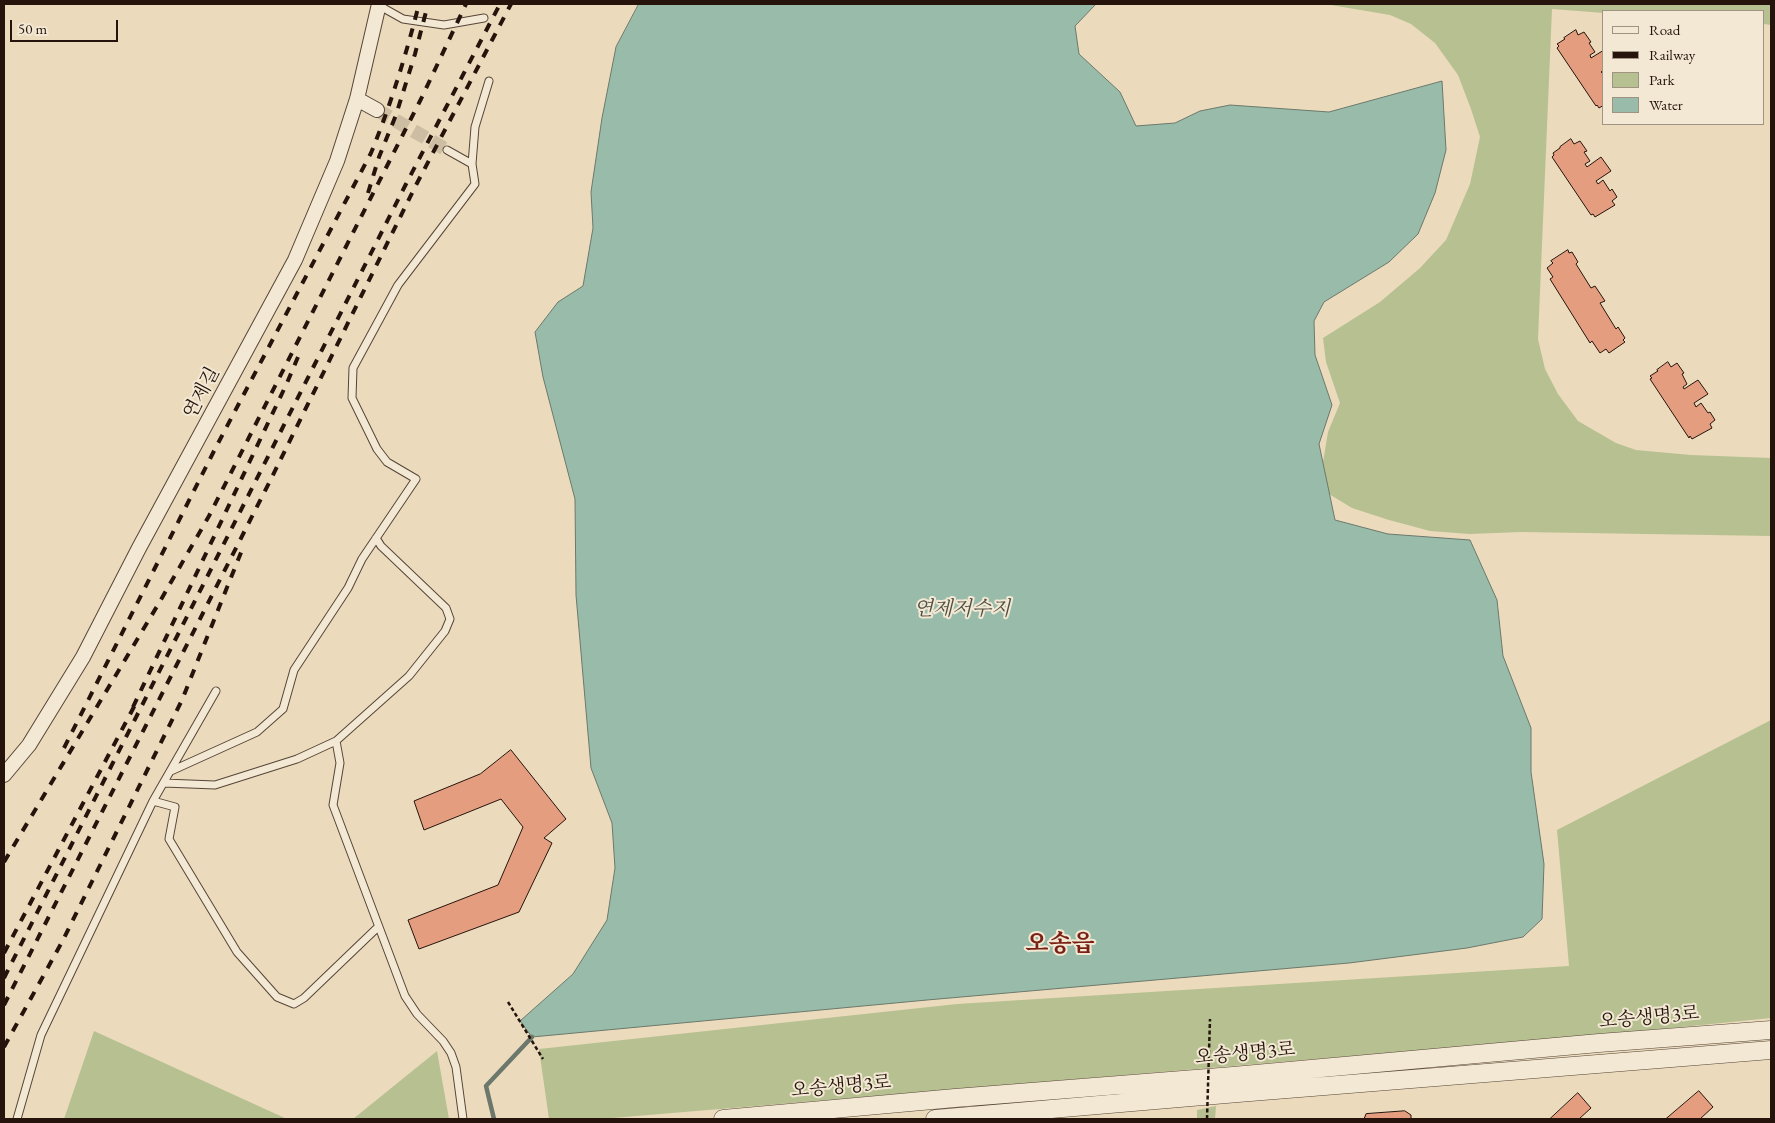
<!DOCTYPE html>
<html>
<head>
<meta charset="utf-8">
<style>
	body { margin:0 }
	#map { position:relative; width:1775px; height:1123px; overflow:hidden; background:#ebdbbc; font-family:"EB Garamond",serif }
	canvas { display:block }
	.frame { position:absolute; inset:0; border:5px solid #25130c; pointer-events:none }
	.legend { position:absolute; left:1602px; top:10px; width:162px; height:115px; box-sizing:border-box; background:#f2e8d3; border:1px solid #a09383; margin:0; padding:6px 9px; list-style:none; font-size:15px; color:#25130c }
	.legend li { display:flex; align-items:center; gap:10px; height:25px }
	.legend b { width:25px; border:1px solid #a09383 }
	.scale { position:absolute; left:10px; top:20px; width:108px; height:22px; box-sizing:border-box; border:2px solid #25130c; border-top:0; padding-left:6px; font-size:15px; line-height:18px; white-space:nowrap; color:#25130c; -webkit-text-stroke:4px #f2e8d3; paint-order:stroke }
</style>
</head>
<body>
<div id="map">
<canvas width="1775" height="1123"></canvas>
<div class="frame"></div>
<ul class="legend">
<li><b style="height:6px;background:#f2e8d3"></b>Road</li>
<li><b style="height:6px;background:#25130c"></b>Railway</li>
<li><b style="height:14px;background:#b7c091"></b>Park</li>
<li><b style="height:14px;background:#99bcaa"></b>Water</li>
</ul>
<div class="scale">50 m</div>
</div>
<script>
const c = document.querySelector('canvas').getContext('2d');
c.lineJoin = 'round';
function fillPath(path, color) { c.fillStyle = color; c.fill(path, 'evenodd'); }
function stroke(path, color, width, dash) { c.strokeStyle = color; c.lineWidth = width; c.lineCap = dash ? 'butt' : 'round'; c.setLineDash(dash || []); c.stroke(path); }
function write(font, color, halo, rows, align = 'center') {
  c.font = font + ' "EB Garamond","Noto Serif KR",serif'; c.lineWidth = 4; c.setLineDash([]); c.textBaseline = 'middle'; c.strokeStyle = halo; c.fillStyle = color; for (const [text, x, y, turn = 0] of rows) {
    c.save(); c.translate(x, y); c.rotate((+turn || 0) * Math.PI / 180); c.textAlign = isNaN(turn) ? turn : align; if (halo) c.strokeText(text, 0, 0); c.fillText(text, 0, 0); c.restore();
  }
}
const green = new Path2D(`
	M1325,4H1771V25L1764,24V11H1604V13L1552,9L1538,339L1545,369L1558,394L1578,421L1616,443L1636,450L1691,455L1771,458V536L1521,532L1470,534L1430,531L1389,520L1352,508L1329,494L1323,462L1328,432L1340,403L1326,362L1323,338L1380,302L1420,268L1446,240L1470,184L1480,137L1471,109L1458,75L1435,43L1411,24L1390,15Z
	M1771,720V1018L1602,1035L601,1119H549L539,1049L957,1004L1569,966L1557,830Z
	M94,1031L287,1119H64Z
	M437,1051L449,1119H353Z
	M1216,1106L1215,1119H1197V1110Z`);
const water = new Path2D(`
	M639,4H1096L1075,26L1079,54L1120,92L1136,126L1175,123L1200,111L1230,105L1329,112L1442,81L1446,150L1435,193L1418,234L1389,262L1324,302L1314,321L1315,355L1332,405L1319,444L1335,520L1388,534L1470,540L1497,600L1503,656L1531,728V772L1544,864L1542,919L1523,937L1467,948L1349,963L927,1000L532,1037L520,1021L573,974L607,920L615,868L612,823L591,768L576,595L575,499L543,377L535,332L558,302L583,286L593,228L591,192L602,118L616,47Z`);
const stream = new Path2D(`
	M494,1119L486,1086L532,1037`);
const building = new Path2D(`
	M1576,30L1578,35L1584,32L1591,42L1589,43L1595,52L1590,55L1591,58L1604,50V70L1601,72L1604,74V105L1599,108L1597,105L1596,106L1557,48L1559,46L1557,44L1565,39L1564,38Z
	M1571,139L1574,144L1580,141L1587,151L1584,152L1590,161L1585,164L1587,167L1601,157L1611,171L1596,181L1598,184L1603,180L1610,191L1612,189L1617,197L1612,201L1615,205L1595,217L1593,214L1591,215L1552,157L1554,155L1553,153L1560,148V147Z
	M1568,250L1569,253L1572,252L1578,262L1576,264L1591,288L1595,286L1605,301L1600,303L1616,329L1618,327L1625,338L1623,340L1625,342L1609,353L1606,349L1600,353L1592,341L1590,343L1550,279L1553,277L1547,268L1553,263L1551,261Z
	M1668,362L1671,367L1677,363L1684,373L1682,374L1687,384L1683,387L1684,389L1698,380L1708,394L1694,403L1696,407L1701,403L1708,413L1710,412L1715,420L1710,424L1712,428L1692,439L1690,436L1689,438L1650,379L1652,378L1650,376L1658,371L1657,370Z
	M511,750L566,819L544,838L552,843L519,912L419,949L408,920L498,885L523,827L501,799L424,830L414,801L480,774Z
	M1699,1091L1713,1107L1700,1119H1666Z
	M1578,1093L1591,1108L1579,1119H1550Z
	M1405,1111L1411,1115V1119H1364L1366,1114Z`);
const minorTunnel = new Path2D(`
	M377,110L447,150`);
const path = new Path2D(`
	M508,1002L543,1059`);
const service = new Path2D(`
	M378,5L403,19L444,25L484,18
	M472,164L475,127L489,81
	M336,741L340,763L333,805L405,996L417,1014L443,1041L451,1053L456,1067L463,1119
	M171,771L257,732L283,709L294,670L348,588L362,559L416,479L387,462L377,449L352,398L353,368L398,285L475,184L472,164L447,150
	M164,783L215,785L297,759L336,741L409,676L445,631L450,619L446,608L381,546L376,538
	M153,801L175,807L169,839L237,952L277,997L294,1004L304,998L378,927
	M17,1119L41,1035L153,801L216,691`);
const minor = new Path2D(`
	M357,99L377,110
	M4,775L29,745L83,657L139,548L295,260L337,161L357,99L379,4`);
const tertiary = new Path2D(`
	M723,1119L955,1098L1233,1076L1599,1043L1771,1030
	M935,1119L1238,1093L1771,1050`);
const rail = new Path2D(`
	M368,193L379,157L396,115L415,54L428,4
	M133,707L287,383L298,357
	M64,748L215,449L371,153C391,104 406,55 419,4
	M4,862L159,603L209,516L421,99L466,4
	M4,953L136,703
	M4,978L406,184L500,4
	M4,1005L269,483L415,187L511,4
	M4,1047L62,942L182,700L242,550`);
const pathBridge = new Path2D(`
	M1207,1119L1210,1019`);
const streetNames = [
	["연제길",202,393,-62],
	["오송생명3로",1649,1018,-5],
	["오송생명3로",1245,1054,-5],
	["오송생명3로",841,1087,-5]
];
const waterNames = [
	["연제저수지",962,610]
];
const districtNames = [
	["오송읍",1060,944]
];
fillPath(green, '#b7c091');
fillPath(water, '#99bcaa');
stroke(water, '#6b786b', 1);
stroke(stream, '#6b786b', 4.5);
fillPath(building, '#e49e7f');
stroke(building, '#25130c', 1);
stroke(minorTunnel, '#cdbda2', 14, [14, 7]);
stroke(service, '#564538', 9);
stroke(minor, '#564538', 16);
stroke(tertiary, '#564538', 19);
stroke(path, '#25130c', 2.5, [4, 2.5]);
stroke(service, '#f2e8d3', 7);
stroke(minor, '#f2e8d3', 14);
stroke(tertiary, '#f2e8d3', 18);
stroke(rail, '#25130c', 4, [9, 9]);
stroke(pathBridge, '#25130c', 2.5, [4, 2.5]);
write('19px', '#25130c', '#f2e8d3', streetNames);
write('italic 20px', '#4e4e43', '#f2e8d3', waterNames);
write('bold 24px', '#7a1f14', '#f2e8d3', districtNames);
</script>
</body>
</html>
